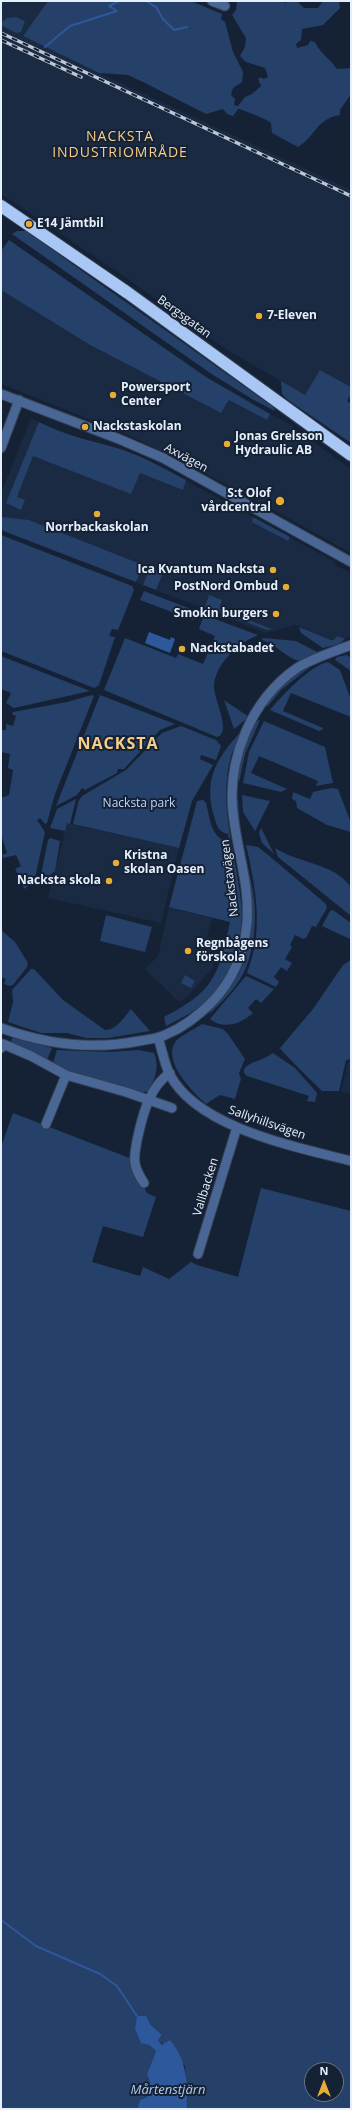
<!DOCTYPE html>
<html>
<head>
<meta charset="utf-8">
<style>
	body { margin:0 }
	#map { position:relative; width:352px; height:2110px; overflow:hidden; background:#152235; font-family:"Open Sans",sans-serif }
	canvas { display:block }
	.frame { position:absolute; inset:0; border:2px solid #e6effc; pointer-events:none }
	.north { position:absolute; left:304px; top:2062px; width:40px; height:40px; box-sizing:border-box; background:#152235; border:1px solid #697485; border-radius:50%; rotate:0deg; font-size:11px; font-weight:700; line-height:16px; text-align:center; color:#e6effc }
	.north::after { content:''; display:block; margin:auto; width:14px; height:18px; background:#e6ac36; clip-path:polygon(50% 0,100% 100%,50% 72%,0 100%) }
</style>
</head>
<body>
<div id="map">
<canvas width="352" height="2110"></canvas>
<div class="frame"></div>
<div class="north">N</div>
</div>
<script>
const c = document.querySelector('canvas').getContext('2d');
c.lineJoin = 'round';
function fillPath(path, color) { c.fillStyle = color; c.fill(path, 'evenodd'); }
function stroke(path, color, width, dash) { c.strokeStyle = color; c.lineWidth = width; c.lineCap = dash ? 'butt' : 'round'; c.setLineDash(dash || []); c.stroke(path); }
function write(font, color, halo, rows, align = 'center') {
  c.font = font + ' "Open Sans",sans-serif'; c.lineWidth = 4; c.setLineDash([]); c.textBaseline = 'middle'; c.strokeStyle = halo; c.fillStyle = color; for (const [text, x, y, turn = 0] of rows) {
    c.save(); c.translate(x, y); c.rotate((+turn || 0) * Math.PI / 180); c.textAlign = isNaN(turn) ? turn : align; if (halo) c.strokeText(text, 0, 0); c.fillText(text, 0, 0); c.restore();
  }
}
const built = new Path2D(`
	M1,1H48L23,36L99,73L351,190V387L320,370L305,395L227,350L118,272L1,194Z
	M1,290L90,345L221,413L229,400L267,420L270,414L286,422L351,469V553L232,487L129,435L1,384Z
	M31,418L46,426L82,439L124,450L150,461L335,562V565L349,572H351V636L336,642L296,625L266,633L1,530V494Z
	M67,823L179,848L161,923L48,898Z
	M169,907L212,918L207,937L219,940L212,969L188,996L179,1002L145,969L158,956Z
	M348,1062H351V1094L341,1092Z`);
const green = new Path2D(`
	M48,1H191L222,14L221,19L225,22L233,52L243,72L242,82L233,88L231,95L235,99L234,105L238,106L245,97L252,94L261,86L258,79L261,77L263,79L268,77L265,68L246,62L240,56L245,47L246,38L232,15L236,10L237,1H282L285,3L289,1H297L304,8H318L323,1H339L340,8L323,25L302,29L301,40L296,44L297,48L308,45L310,41L315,42C320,53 330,59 337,69L351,68V94L340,110V115C316,119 316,136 298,147L272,133L271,123C268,120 242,109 238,109L233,116L227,114L223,109L206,114L143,82L128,75L99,73L23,36Z
	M16,17L25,21L21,32L16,33L1,25V23L7,18Z
	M17,231H26L273,407L275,411L252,399L210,373L12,234Z
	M9,240L206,377L270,414L267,420L229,400L221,413L90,345L1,290V251Z
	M320,370L351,387V394L347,401L351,404V443L288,400L282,394L281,381L305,395Z
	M39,422C65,436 95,441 123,450C145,457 166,470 186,480L183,490L140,473L131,494L33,456L17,497L25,500L21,510L6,503Z
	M1,517L29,520L143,565L136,582L1,530Z
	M253,517L290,537L288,541L252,522Z
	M1,535L132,586L134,590L118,630L112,629L109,636L115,637L99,685L94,688L1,651Z
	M150,568L163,573L156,590L143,585Z
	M144,591L196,611L193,620L140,600Z
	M209,595L222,600L219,609L272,629L267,630L205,607Z
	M204,615L258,635C239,643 217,662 214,684C212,696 233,733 217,737L104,690L125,638L176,658L178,654L203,664L215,636L199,629Z
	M299,627L331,640H334L337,636L345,639L339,644L323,648L301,633Z
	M263,638L296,641L319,653C314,656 307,661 302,661C291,662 276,644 262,640Z
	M347,655L351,658V671L335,660L337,657Z
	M1,656L90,691L14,708L6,703L11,693L1,689Z
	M328,662L340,670L351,700V717L291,693L283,711L323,728L322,730L319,731L270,710C283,695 309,666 328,662Z
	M314,664L281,690L267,707V703C281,686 295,675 314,664Z
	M92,695L94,696L55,794L47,823L45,824L40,818L37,820L45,832L35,878L25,889L16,878L19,876L15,869L21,866L16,855L3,858L2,855L7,853L1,834V798L9,795L13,770L8,768L10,754L1,752V730H6V724L13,726L16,716L12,714L13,712L67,702Z
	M100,695L175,724L160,730L124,769H118L117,773L85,790L82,788L77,795L56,806Z
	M224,700L249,717L234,729Z
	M260,720L245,754L239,782L237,779L241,753L255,722Z
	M264,721L325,747L333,783L316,786L318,781L259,756L251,773L287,789L281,792L243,783L249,752Z
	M181,726L216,740L221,746L216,760L201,755L200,759L213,765L192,801L179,848L73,824L79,800L82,796L126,770L162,733Z
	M246,726C242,736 234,746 231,756C217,807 238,860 242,911C242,934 236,962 224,982C213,1001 185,1017 166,1026L164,1017C215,991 219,974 230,922L169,907L197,801L203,800L206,803C210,818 211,840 229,841L228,834C218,832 217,826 214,816C202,776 220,754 246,726Z
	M331,788L338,789L351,823V832L327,825L297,808L296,801L292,799L293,792L310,799L313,792Z
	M242,795L270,801L255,831L243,812Z
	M76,799L70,824L67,823L65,831L50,828L57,809Z
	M238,799C239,817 241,835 244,853C247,866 251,878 253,892C257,917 255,949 244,972C236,988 222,1002 209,1014V1010C238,979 246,970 250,927L235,800Z
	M261,828L274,854L262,843L259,833Z
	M50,838L60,841L55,871L49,876L41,875L48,840Z
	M246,845L258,847L267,854L326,904L327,908L316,927L312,926L306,938L303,939L295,935L290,945L292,947L285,959L292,963L287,971L281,967L274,977L279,982L276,987L247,973C264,931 256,888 246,845Z
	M275,848C300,864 332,862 351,887V916L278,857Z
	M333,910L351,923L350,939L322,926L330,911Z
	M106,915L152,927L145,952L100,941Z
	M1,930L15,942L28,963L27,967L13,985L9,986L4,984L6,979L1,977Z
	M351,960V1059L346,1060L339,1091H322C316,1085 281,1051 280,1048L313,1009L343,965Z
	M31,969H34L63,1000L105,1030C117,1030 124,1017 131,1009L150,1031L108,1038H86L67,1033H41L8,1022L13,1002L12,990Z
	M185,975L195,981L191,988L181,983Z
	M246,976L274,989L261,1003L256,999L248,1008L253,1013C241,1024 223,1030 210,1019Z
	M202,1024L223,1029L228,1034L245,1059L239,1073L241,1079L235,1099L220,1095L206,1104C193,1092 161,1061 176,1041C179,1037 196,1028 202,1024Z
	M13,1037L52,1048L47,1060L10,1043Z
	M57,1050L109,1052L139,1050L154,1053C160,1067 155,1078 149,1091L138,1093L68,1071L53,1063Z
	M273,1053L295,1068L317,1093L315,1102L307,1101L309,1096L247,1076L244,1073V1069C252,1060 263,1061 273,1053Z
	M13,1113L132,1159L134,1170L147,1193L156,1197L143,1237L103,1226L92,1262L140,1276L143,1267L169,1279L191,1262L197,1265L238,1277L261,1188L351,1211V2109H187L185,2066L158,2040L162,2035L150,2024L149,2045L156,2051L147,2074L150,2082L147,2097L140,2100L137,2109H1V1147ZM312,2070H336V2094H312Z`);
const water = new Path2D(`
	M149,632L170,640L171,637L175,639L170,653L145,643Z
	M137,2016H146L150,2024L162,2035L158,2040L162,2045L170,2040C188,2062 187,2082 187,2109H137L140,2100L147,2097L150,2082L147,2074L156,2051L149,2045L141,2043L135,2029Z`);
const stream = new Path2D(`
	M146,1L156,7L163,19L174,30L187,27
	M45,47L70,26L117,11L109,6L119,1
	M1,1920L36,1946L100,1974L117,1986L137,2016`);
const minor = new Path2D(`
	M212,1L225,6
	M1,394L119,439L163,458L351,562
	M1,448L19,400
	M1,1028C45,1044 93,1050 139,1041C149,1039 158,1039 167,1034C184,1027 199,1015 212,1002C233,980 244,954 247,923C250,886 237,850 233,813C227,759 251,700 297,668C313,658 333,652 351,645
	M158,1038C162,1049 164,1062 169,1073C196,1128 297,1147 351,1161
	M1,1048L3,1044L31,1056L66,1075L126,1092L172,1108
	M46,1124L66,1075
	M144,1183C140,1177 136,1170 135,1163C133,1151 143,1112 149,1100C153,1090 161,1079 170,1073
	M198,1254L237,1127`);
const highway = new Path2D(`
	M1,206L128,293L351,455`);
const rail = new Path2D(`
	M1,33L351,196
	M1,40L81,77`);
const markers = [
	[29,224,4,"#e6ac36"],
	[259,316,4,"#e6ac36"],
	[113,395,4,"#e6ac36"],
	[85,427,4,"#e6ac36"],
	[227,444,4,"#e6ac36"],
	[280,501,5,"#e6ac36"],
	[97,514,4,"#e6ac36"],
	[273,570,4,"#e6ac36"],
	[286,587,4,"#e6ac36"],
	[276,614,4,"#e6ac36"],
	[182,649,4,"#e6ac36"],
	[116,863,4,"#e6ac36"],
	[109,881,4,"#e6ac36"],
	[188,951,4,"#e6ac36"]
];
const poiNames = [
	["E14 Jämtbil",37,224],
	["7-Eleven",267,316],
	["Powersport",121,388],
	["Center",121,402],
	["Nackstaskolan",93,427],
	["Jonas Grelsson",235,437],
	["Hydraulic AB",235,451],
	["S:t Olof",271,494,"right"],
	["vårdcentral",271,508,"right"],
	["Norrbackaskolan",97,528,"center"],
	["Ica Kvantum Nacksta",265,570,"right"],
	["PostNord Ombud",278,587,"right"],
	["Smokin burgers",268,614,"right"],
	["Nackstabadet",190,649],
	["Kristna",124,856],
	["skolan Oasen",124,870],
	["Nacksta skola",101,881,"right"],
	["Regnbågens",196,944],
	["förskola",196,958]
];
const streetNames = [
	["Bergsgatan",184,317,36],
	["Axvägen",186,458,28],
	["Nackstavägen",230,878,-97],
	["Sallyhillsvägen",267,1123,19],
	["Vallbacken",206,1187,-73]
];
const parkNames = [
	["Nacksta park",139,804]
];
const waterNames = [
	["Mårtenstjärn",168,2090]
];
const quarterNames = [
	["NACKSTA",120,137],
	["INDUSTRIOMRÅDE",120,153]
];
const districtNames = [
	["NACKSTA",118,744]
];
fillPath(built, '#1a2a43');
fillPath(green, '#254069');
fillPath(water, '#2d589b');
stroke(stream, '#2d589b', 2);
stroke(minor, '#323f51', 11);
stroke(highway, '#323f51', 14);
stroke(minor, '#496694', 9);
stroke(highway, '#a9c7f4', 12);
stroke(rail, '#bec7d5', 3.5);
stroke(rail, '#152235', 2, [6]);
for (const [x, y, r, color] of markers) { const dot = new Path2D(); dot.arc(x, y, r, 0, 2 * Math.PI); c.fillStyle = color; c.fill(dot); stroke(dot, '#152235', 1.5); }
write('bold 12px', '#e6effc', '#152235', poiNames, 'left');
write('12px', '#e6effc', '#152235', streetNames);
write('12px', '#bed7fe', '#152235', parkNames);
write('italic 13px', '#b2cbf0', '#152235', waterNames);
c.letterSpacing = '1px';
write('14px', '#f7ce87', '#152235', quarterNames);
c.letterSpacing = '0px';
c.letterSpacing = '1px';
write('bold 16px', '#f7ce87', '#152235', districtNames);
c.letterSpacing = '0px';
</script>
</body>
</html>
